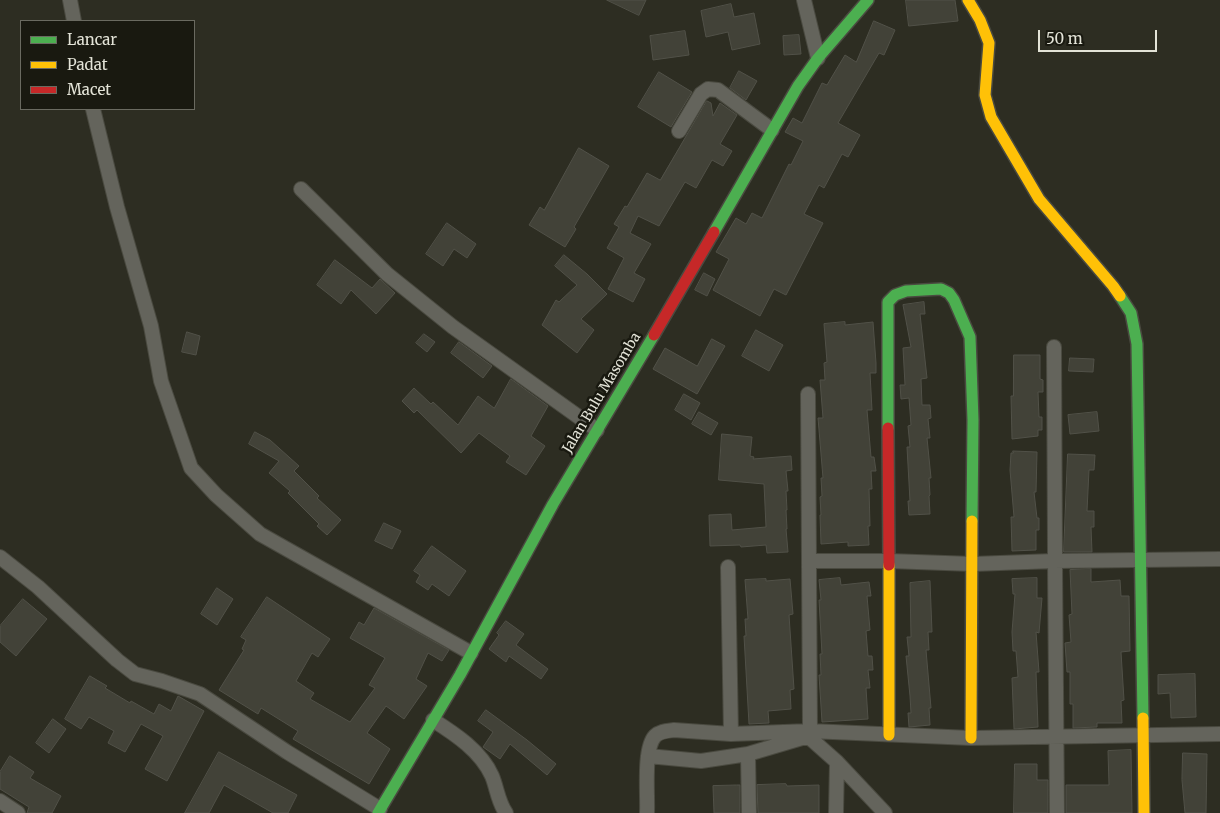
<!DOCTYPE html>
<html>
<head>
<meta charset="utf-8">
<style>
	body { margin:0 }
	#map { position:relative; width:1220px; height:813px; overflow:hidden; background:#2d2d22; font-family:Merriweather,serif }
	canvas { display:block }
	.legend { position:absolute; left:20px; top:20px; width:175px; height:90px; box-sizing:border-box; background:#191910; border:1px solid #6a6a60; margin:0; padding:6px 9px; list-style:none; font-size:15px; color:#e3e3d7 }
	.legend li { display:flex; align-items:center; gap:10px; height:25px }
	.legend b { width:25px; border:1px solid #6a6a60 }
	.scale { position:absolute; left:1038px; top:30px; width:119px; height:22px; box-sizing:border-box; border:2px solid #e3e3d7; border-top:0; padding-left:6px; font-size:15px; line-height:18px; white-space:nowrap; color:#e3e3d7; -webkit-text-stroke:4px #191910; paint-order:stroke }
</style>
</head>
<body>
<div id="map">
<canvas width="1220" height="813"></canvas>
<ul class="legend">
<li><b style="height:6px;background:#4caf50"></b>Lancar</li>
<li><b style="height:6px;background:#ffc107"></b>Padat</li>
<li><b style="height:6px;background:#c62828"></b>Macet</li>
</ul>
<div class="scale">50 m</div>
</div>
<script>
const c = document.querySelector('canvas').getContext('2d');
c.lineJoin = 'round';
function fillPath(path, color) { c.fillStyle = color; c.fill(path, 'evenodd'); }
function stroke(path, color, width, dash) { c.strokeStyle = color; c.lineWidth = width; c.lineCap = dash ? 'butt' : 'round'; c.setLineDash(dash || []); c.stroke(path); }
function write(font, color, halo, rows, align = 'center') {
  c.font = font + ' Merriweather,serif'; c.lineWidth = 5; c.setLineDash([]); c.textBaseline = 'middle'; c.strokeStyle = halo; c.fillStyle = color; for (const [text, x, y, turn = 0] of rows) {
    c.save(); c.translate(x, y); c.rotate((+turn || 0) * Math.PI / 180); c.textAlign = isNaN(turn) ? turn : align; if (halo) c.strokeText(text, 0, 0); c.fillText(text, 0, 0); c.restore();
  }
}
const building = new Path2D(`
	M607,0H646L639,15Z
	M906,0H955L958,21L909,26Z
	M731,4L734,17L754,13L760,44L732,50L728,32L706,37L701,11Z
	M874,21L895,30L884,55L879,53L838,123L860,135L848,157L842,154L824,188L819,185L804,214L823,223L786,295L774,289L760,316L713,290L729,259L716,252L736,218L746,224L752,213L762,218L789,164L791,165L803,141L785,132L793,118L802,123L822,83L827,85L845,55L856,62Z
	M685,31L689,55L653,60L650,36Z
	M799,35L801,54L784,55L783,36Z
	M739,71L757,81L746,100L730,88Z
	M659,72L692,92L671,127L638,107Z
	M707,101L711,103L713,116L720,103L737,115L720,144L732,151L723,166L712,160L696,188L685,182L659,226L638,216L630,233L651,244L634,273L645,279L633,302L608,289L624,258L607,248L619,227L614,224L625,206L627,207L647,173L660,180Z
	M579,148L609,166L574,227L576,229L565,247L529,225L540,207L544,210Z
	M447,223L476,244L467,258L454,249L443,266L426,254Z
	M564,255L587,274L607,294L581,319L594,330L577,353L542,325L556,300L559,302L577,285L555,266Z
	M335,260L372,288L380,279L395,293L376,314L351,290L341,304L317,285Z
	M704,273L715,279L707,296L695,290Z
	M924,302L925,314H920L927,378L921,379L922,405H930L931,418L928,419L930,438H927L931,478H929L930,495L929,496L930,514L909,515L908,501H910L907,447H910L908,426L911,425L909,398L901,399L900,385H905L903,348L911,347L903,305Z
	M845,322V325L873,322L876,363V373H870L872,410H867L871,457H874L876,471H871L872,489H869L870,526H868L869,545L848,546V542L821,544L820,515H821L820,497L822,496L821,478H823L818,418H823L820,380H825L824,363L827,362L824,324Z
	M756,330L783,345L769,371L742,356Z
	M187,332L200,336L196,355L182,352Z
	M424,334L435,342L427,352L416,343Z
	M712,339L725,346L697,394L653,369L665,348L697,366Z
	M459,342L492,366L483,378L451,353Z
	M1014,355H1040V379L1043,380V392H1038L1039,417H1042V430H1038V436L1012,439L1011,396H1013Z
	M1070,358L1094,359L1093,372L1069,371Z
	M511,379L548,406L531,436L545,446L526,475L506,462L510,456L479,433L461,453L417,410L414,413L402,401L414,388L431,404L433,402L458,425L478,396L494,408Z
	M684,394L700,403L691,420L675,410Z
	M699,412L718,423L711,435L692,424Z
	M1097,412L1099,431L1070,434L1068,415Z
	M255,432L270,440L299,466L294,471L319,496L317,498L341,520L327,535L317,526L319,524L288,493L290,491L269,473L279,461L249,444Z
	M722,434L752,437L750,456L754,457L753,459L791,456L792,470L786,471L788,491H786L787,510H786L787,529H786L788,552L767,553L766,545L741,547L740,545L710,546L709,515L731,514L732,530L766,527L764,484L719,480Z
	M1013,451L1037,452L1036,492H1034L1037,518H1039V530H1036V550L1012,551L1011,517H1014L1010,470L1011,453H1013Z
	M1068,454L1095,455L1094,470H1089L1087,511H1094V527H1091L1092,552H1064Z
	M384,523L401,531L392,549L375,541Z
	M432,546L466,571L449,596L432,584L428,590L416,582L420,575L414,571Z
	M1091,569V582L1120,580L1121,596H1129L1130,651L1121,652L1124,700L1121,701L1122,723H1097V727L1073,728V704H1070V672H1067L1065,643L1071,642L1069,615L1072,614L1070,570Z
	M840,578L841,585L869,582L871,596H867L870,630L866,631L868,656H872L873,670H868L870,688H866L868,719L822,722L819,675H821L820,654H822L819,600H821L819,580Z
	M1037,578V598H1042L1039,633L1036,632L1039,672H1036L1038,727L1014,729L1012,678L1018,677L1016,651H1013L1012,632L1015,594H1013L1012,579Z
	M766,579V581L790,579L793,614L789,615L794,689L790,690L791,709L768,711L769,723L749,724L744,636H746L745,619H748L745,580Z
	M930,581L932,632H928L929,650H926L931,708H929L930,725L909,727L908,713H911L910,696L906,656H909L907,637H911L910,583Z
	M217,588L233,599L217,625L201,614Z
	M267,597L330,639L318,657L312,653L296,681L314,693L310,699L350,722L375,688L369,685L385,658L350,638L359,622L364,625L374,608L449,650L442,661L428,653L416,679L427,686L404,719L386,706L367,733L390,749L369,784L293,739L298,731L261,708L258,714L219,690L244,650L242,649L246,640L241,637Z
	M23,599L47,619L16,656L0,642V626Z
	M506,621L524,634L516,645L548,669L541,679L509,656L506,662L489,649L499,635L497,633Z
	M1195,674L1196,717L1171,718L1170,693L1158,694V675Z
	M90,676L107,686L105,688L130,703L131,701L154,714L159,704L171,711L178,696L204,711L167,781L145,769L163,736L141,724L125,752L108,743L114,731L89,717L81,729L65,719Z
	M486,710L527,740L556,764L547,775L510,744L500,759L483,747L493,732L478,721Z
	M53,719L66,729L49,753L36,743Z
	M1131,750L1132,813H1066V785H1109L1108,751Z
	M219,752L297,795L288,813H273L224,785L209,813H185Z
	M1183,753L1207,754L1206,813H1185L1182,780Z
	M10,756L34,772L30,778L61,796L52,813H27L29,807L0,789V772Z
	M1015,764H1037V780H1048V813H1014Z
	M786,784L787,786L819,785V813H758L757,785Z
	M737,785H740V813H714L713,786Z`);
const street = new Path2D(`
	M70,0L74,21
	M804,0L818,58
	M93,109L117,207L151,326L161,381L191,468L216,495L260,534L471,653
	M679,131L701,94L708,89L718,90L772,130
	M301,189L387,274L453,327L597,430
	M1054,347C1054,502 1056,658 1057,813
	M808,394L810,731
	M0,557L38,587L117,660L135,674L162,681L200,694L287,752L380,809
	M809,561H889L973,564L1054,561L1220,559
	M728,567L731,734
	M433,720C455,734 481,751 492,776C497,788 498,802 506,813
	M748,754L749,813
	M648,756L701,761L748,754L802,738H810L837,762L885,813
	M0,801L18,813
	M647,813C648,795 643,749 655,736C660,731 667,731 674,730L731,734L810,731L971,738L1220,734
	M836,813L837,762`);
const fast = new Path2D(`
	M714,232L798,86L818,58L868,0
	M1120,296L1131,313L1137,344L1143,718
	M888,428V302L895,295L906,291L941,289L949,293L954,300L970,337L973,420L972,521
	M378,813L460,675L553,504L654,335`);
const slow = new Path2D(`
	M968,0L980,20L989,43L985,95L991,117L1039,199L1113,286L1120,296
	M889,565V735
	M1143,718L1144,813
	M971,738L972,521`);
const jam = new Path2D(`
	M654,335L714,232
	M888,428L889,565`);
const streetNames = [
	["Jalan Bulu Masomba",602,393,-59]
];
fillPath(building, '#424238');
stroke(building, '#515148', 1);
stroke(street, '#4a4a40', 16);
stroke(fast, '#4a4a40', 14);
stroke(slow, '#4a4a40', 14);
stroke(jam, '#4a4a40', 14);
stroke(street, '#64645c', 14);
stroke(fast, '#4caf50', 11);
stroke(slow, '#ffc107', 11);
stroke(jam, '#c62828', 11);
write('14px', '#e3e3d7', '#191910', streetNames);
</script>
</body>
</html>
